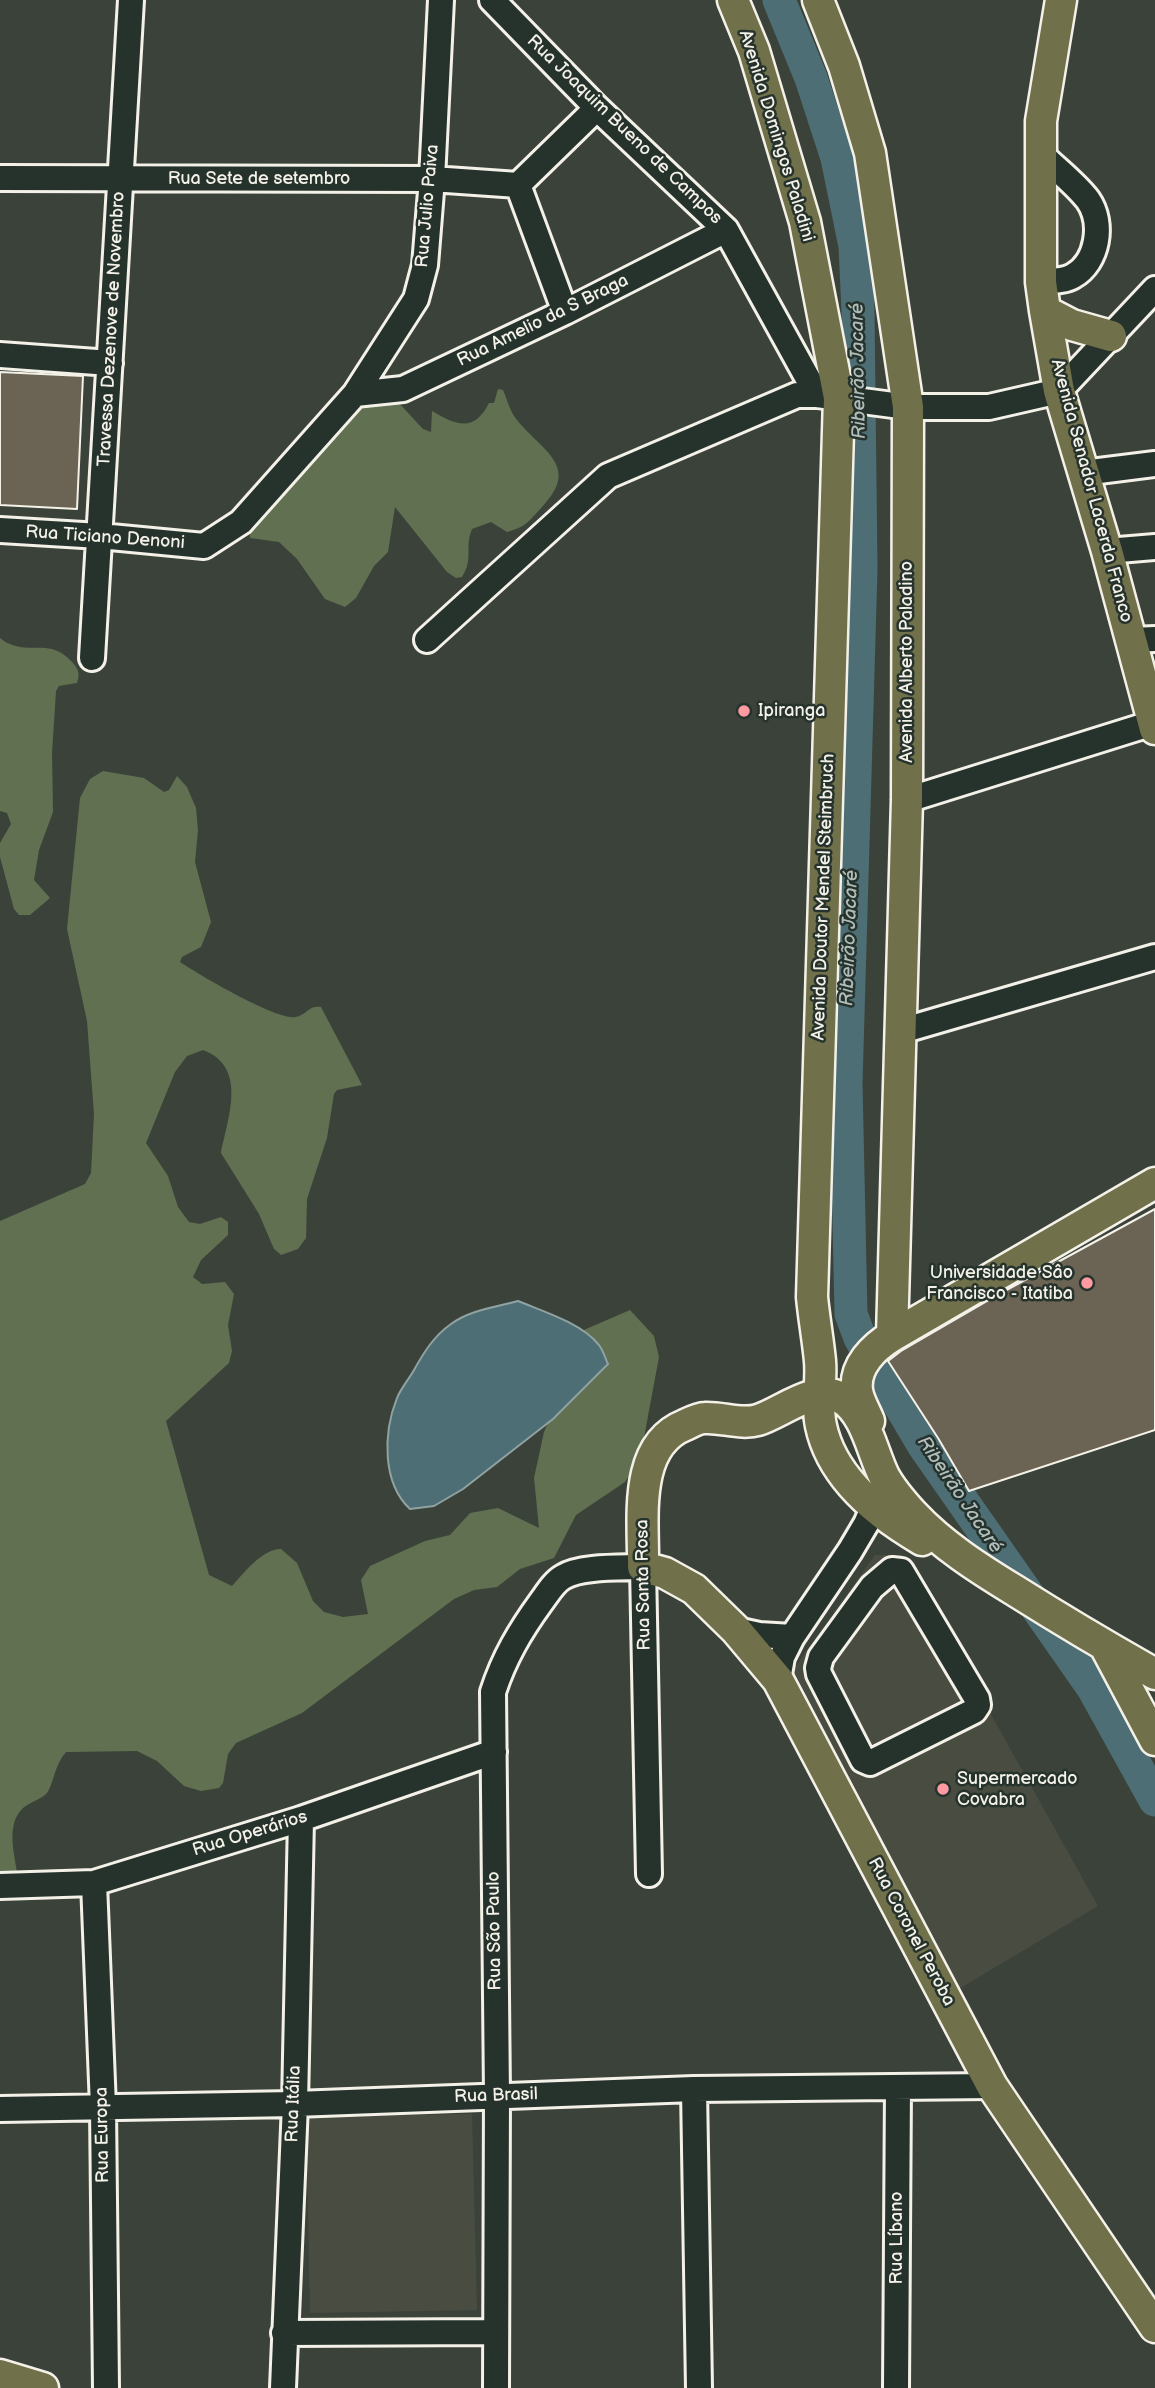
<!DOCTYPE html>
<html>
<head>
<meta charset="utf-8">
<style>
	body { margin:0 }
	canvas { display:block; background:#3b4239 }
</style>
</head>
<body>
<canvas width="1155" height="2388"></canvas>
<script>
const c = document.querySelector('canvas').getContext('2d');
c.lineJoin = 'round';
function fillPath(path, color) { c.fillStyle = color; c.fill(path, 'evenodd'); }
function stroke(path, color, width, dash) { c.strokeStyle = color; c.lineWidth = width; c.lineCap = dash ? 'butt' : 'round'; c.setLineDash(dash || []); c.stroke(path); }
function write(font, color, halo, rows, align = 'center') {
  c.font = font + ' "Balsamiq Sans",sans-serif'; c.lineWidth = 5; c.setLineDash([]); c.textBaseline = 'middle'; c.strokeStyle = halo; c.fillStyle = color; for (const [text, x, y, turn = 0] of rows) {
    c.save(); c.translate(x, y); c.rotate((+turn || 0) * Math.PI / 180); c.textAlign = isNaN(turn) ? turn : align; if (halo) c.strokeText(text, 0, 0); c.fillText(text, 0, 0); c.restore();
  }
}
const built = new Path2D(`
	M875,1555H902L1098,1906L957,1990L792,1671Z
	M472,2114L477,2310L310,2313L306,2117Z`);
const green = new Path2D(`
	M498,389L503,390C507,399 510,412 517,420C543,452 581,466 542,507C528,522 526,527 507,532L491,522L472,529C464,549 474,558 462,577L456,578L447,572L395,507L388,552L374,566L356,598L345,607L325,599L297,559L279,542L250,538V520L355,411L378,402H398L423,429L431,432L432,411C456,425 474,433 489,403H494Z
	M0,638C3,640 6,643 10,644C33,654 51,638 73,663C79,670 80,675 77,683L59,686L56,691L52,753L53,812L39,850L34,880L50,898L30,915H19L14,909L0,857V843L11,824L7,813L0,811Z
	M103,771L144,778L164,792L169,790L177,776L187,787L196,808L198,830L195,862L211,922L201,947L182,957L180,962C198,974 277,1021 296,1017C306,1015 309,1005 321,1007L362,1085L337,1090L334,1094L327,1138L307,1199L306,1238L298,1249L281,1255L274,1249L259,1214L221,1153C228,1117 248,1067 203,1050L187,1056L175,1072L146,1143L168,1176L178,1207L189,1222L200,1224L221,1217L228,1222V1235L201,1260L193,1277L202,1284L225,1282L234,1294L228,1325L232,1351L229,1363L166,1421L209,1575L232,1586C244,1573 262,1549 281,1549L297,1563L313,1601L324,1612L343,1617L368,1614L361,1580L370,1566L425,1541L450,1535L470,1513L498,1508L539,1528L534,1478L544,1432L559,1397L570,1336L630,1310L654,1336L659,1357L640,1459L625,1482L576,1515L554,1558L520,1569L497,1587L474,1590L454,1599L302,1713L236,1743L228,1754L223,1783L219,1788L201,1791L184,1786L157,1761L137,1751L66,1752C54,1766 54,1783 47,1793C42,1799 30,1802 23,1808C6,1824 14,1852 17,1872L12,1881L0,1884V1221L85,1184L91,1173L94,1114L87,1021L67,929L80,798L90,779Z`);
const water = new Path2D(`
	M518,1301C542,1311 581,1323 598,1344C603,1349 605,1358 608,1364L553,1419L463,1489L434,1506L410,1509C382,1483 383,1433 397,1398C401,1388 409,1379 414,1370C424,1352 434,1336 451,1324C470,1310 496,1307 518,1301Z`);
const river = new Path2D(`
	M779,0L811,78L837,158L855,246L858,311L861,569L846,1083L851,1314L860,1338L924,1446L1093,1688L1155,1800`);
const building = new Path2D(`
	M0,372L83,376L77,509L0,505Z
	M1155,1209V1430L969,1491L938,1438L888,1361L901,1351L1001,1293Z`);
const minor = new Path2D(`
	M492,0L597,108L726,230L817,395L908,407H989L1059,391L1155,289
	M0,178L432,179L518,185
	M518,185L565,312
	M518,185L597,108
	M1041,282C1051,281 1065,281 1073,276C1098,262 1104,223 1088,200C1075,183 1056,169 1041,154
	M0,355L110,363
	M355,394L403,389L565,312L726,230
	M1083,473L1155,464
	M0,530L100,536L204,546L241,522L355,394L416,299L425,265L432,179L441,0
	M1107,551L1155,547
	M427,640L608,476L797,395H817
	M1132,640L1155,639
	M92,658L131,0
	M907,800L1153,723L1155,725
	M901,1031L1155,957
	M892,1570L901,1571L977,1699L978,1705L974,1711L870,1763L863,1760L819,1674L818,1668L821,1657L872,1587Z
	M736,1630L759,1635L792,1637
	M778,1680L782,1657L792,1637L850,1551L866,1524L881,1490
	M94,1883L103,2107L106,2388
	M0,1886L94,1883L301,1819L494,1752
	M694,2089L699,2388
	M0,2109L295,2104L694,2089L992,2086
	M284,2333L495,2332
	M283,2388L295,2104L301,1819
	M496,2388L497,2096L493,1692C504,1658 520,1631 541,1602C547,1594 554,1582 563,1577C581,1566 621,1568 643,1567L649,1874
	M896,2388L898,2087`);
const major = new Path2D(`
	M733,0L754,51L805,222L839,398L812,1297C814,1318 818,1340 820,1361C822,1383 816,1405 821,1426C832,1478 879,1515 922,1540
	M818,0L844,66L870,153L908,407L907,800L892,1336
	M1061,0L1041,121V282L1045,311L1059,391L1107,551L1155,729
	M1045,311L1072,325L1111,336
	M869,1421C865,1411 858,1400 857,1390C854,1366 874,1347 892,1336L1155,1183
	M1105,1646L1155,1740
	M1155,1674C1107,1647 1060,1619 1014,1590C978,1568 942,1545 913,1514C903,1503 891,1489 884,1476C872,1452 866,1413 841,1398C816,1383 781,1413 758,1420C741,1425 722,1417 705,1418C699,1418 691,1422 685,1425C632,1446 644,1521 643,1567L665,1573L694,1589L736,1630L778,1680L992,2086L1155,2327
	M0,2375L43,2388`);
const markers = [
	[744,711,7,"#ff9aa2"],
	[1087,1283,7,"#ff9aa2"],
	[943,1789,7,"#ff9aa2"]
];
const streetNames = [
	["Rua Joaquim Bueno de Campos",624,130,44],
	["Avenida Domingos Paladini",776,136,73],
	["Rua Sete de setembro",259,179],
	["Rua Julio Paiva",428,206,-85],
	["Rua Amelio da S Braga",543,321,-26],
	["Travessa Dezenove de Novembro",112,329,-87],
	["Avenida Senador Lacerda Franco",1091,491,75],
	["Rua Ticiano Denoni",105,538,4],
	["Avenida Alberto Paladino",907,662,-90],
	["Avenida Doutor Mendel Steimbruch",824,897,-88],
	["Rua Santa Rosa",644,1585,-91],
	["Rua Operários",250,1834,-17],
	["Rua São Paulo",495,1931,-91],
	["Rua Coronel Peroba",911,1932,62],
	["Rua Brasil",496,2096,-2],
	["Rua Itália",294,2104,-88],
	["Rua Europa",103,2135,-91],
	["Rua Líbano",897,2238,-90]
];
const poiNames = [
	["Ipiranga",758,711],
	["Universidade Sâo",1073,1273,"right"],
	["Francisco - Itatiba",1073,1294,"right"],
	["Supermercado",957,1779],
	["Covabra",957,1800]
];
const waterNames = [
	["Ribeirão Jacaré",859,371,-91],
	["Ribeirão Jacaré",850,938,-88],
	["Ribeirão Jacaré",959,1495,56]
];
fillPath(built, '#494c41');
fillPath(green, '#607051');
fillPath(water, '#4d6e74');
stroke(water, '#90a2a2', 2);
stroke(river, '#4d6e74', 33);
fillPath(building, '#6b6454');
stroke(building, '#f4f1e8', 2);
stroke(minor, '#f4f1e8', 30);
stroke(major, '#f4f1e8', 35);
stroke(minor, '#26332d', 24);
stroke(major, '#70704a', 30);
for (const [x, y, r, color] of markers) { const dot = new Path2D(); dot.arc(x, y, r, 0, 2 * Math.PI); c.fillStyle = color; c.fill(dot); stroke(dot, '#26332d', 2.5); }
write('18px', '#f4f1e8', '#26332d', streetNames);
write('18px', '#f4f1e8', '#26332d', poiNames, 'left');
write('italic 19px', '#b1bdba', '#26332d', waterNames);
</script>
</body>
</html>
